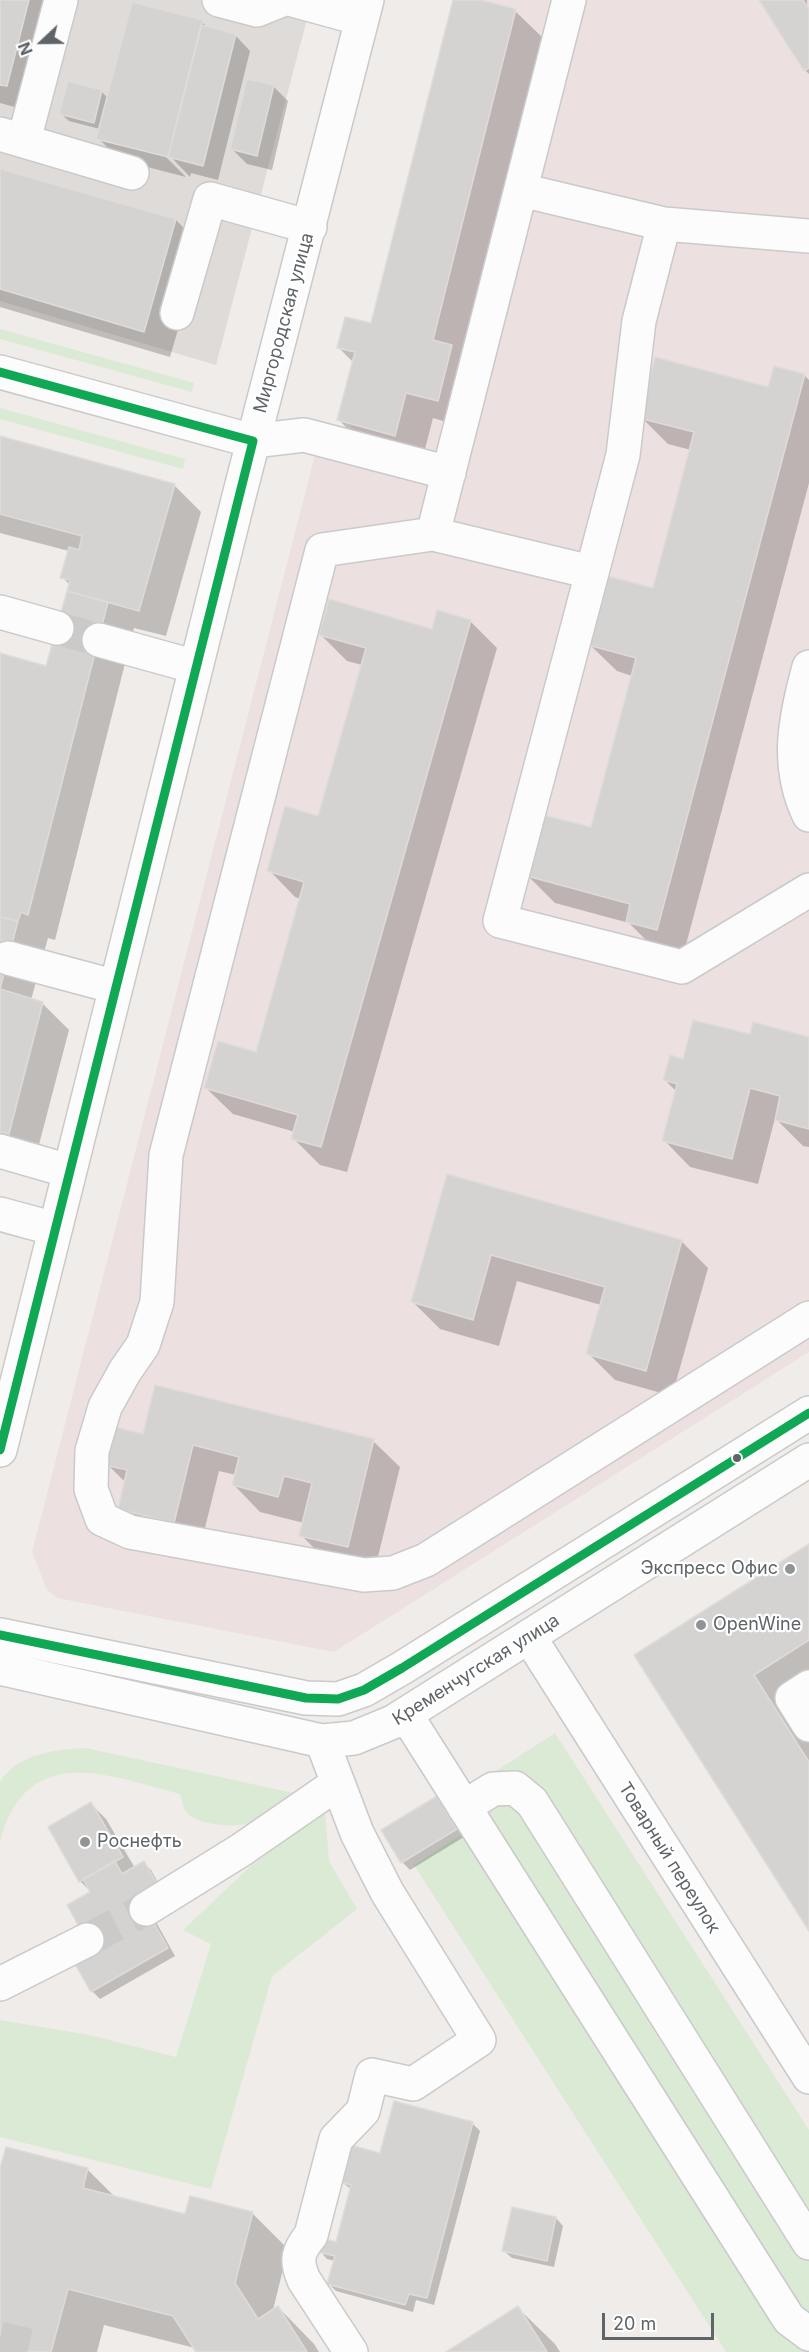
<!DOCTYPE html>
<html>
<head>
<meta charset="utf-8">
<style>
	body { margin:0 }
	#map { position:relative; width:809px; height:2352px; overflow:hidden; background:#efece9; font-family:Inter,sans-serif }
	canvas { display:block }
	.north { position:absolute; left:12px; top:12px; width:60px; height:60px; -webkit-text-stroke:4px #fff; paint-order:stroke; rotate:248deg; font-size:16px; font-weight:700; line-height:24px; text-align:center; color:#5e6468 }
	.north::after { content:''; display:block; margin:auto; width:21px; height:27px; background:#5e6468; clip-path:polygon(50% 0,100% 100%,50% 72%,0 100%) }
	.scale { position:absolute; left:602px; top:2313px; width:112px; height:27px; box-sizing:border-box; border:3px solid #5e6468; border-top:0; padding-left:8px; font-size:18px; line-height:21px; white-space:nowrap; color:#5e6468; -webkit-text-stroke:4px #fff; paint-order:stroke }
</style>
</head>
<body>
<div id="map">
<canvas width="809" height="2352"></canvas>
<div class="north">N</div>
<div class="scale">20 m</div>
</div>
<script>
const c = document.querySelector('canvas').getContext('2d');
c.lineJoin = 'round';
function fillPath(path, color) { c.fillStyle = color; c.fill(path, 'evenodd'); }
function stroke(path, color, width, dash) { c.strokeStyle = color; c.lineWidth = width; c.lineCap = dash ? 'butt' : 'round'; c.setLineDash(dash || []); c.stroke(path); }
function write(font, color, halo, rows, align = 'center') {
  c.font = font + ' Inter,sans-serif'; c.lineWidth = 4.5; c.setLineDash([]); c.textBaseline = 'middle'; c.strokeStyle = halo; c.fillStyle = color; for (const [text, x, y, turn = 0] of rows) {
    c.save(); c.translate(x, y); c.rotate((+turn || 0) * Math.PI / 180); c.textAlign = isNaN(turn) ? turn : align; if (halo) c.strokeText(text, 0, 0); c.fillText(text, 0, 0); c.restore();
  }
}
const industrial = new Path2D(`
	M0,0H312L216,365L0,301Z`);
const medical = new Path2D(`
	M453,0H809V1352L334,1652L57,1598L47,1590L32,1552L315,455L346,446L352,424L337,420L355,353L337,348L345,317L371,323Z`);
const green = new Path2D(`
	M0,329L194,383L192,392L0,339Z
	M0,408L185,459L183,469L0,419Z
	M555,1733L809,2130V2352H726L414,1865L467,1831L448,1802Z
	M86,1748L109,1753L298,1794C286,1803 272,1814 259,1820C241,1829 200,1827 186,1812C183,1808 182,1799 180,1794C108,1775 27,1741 0,1841V1782C16,1754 57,1749 86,1748Z
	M325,1812L329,1861L357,1909L272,1976L211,2189L0,2137V2020L89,2035L176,2057L211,1944L183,1930L252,1865Z`);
const shadow = new Path2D(`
	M0,0H62L33,112L0,103Z
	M455,0H473L515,11L542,37L461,356L464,427L433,418L422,461L365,447L339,420L354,363L339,348L372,325Z
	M761,0H807L809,74L805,70Z
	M202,22L209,29L235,35L250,51L218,180L191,173L190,177L169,155H164L186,177L120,160L98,138L100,129L69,121L61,114L101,91L108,98Z
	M273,86L288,101L272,170L247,164L232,149Z
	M0,171L176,220L202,247L170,357L0,307Z
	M804,375L809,380V483L683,956L654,948L629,923L555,903L528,876L592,829L632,676L617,671L590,645L654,590L691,450L668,444L641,417L769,389Z
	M0,437L174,485L201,512L166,636L134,628L55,940L48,938L31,1000L42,1003L69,1030L35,1160L0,1150V655L47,668L70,585L62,577L69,551L0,533Z
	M470,621L497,648L347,1172L320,1165L293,1138L295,1132L233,1114L206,1088L257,1053L301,899L295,897L269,870L319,818L362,665L347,661L320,634L433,630Z
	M751,1036L809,1039V1147L803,1146L775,1118L758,1184L690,1167L664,1140L676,1091L665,1080L685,1060Z
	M448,1176L681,1241L708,1268L672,1396L615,1380L588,1353L601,1305L517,1281L499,1346L440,1329L413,1302Z
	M144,1436L373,1441L400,1467L374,1573L328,1562L301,1535L304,1523L260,1512L234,1485L236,1475L219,1471L200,1548L146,1535L120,1508L126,1483L107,1464Z
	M809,1545V1699L789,1712L809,1743V1928L636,1655Z
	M437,1797L444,1805L464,1837L410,1870L402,1862Z
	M91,1804L106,1819L135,1868L144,1863L151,1870L169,1902L151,1913L175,1956L100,1999L92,1991L74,1960L92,1893L80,1881Z
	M472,2123L480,2131L434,2305L416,2300L413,2312L336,2291L329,2284L335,2261L327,2259L320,2251L337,2244L352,2190L342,2182L381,2155Z
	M87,2169L116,2198L186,2216L252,2213L288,2249L273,2310L278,2307L314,2344L319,2352H198L195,2348L104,2325L97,2352H0V2174Z
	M556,2218L563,2226L554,2267L512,2258L504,2251Z
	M518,2308L555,2344L560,2352H449Z`);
const building = new Path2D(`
	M0,0H29L7,86L0,85Z
	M453,0H480L516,9L433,340L452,345L438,401L406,393L395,436L337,420L355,352L337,348L345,317L371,323Z
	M759,0H803L809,9V68L804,71Z
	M132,2L203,20L168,157L96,139Z
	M201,25L236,34L203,166L168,157Z
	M247,79L274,85L257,156L230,149Z
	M68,81L102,90L94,123L59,114Z
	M0,169L176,219L144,332L0,289Z
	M655,357L768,387L774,366L805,374L657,930L626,922L630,904L527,876L543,815L591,827L636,658L588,645L607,576L653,588L694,432L639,418Z
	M0,436L175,484L139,611L67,591L70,580L60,578L69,547L79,550L82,536L0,514Z
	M67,591L108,602L28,915L21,912L18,921L0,917V653L46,666Z
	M329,599L432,629L437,610L471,620L321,1147L291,1139L298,1115L204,1088L218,1041L256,1052L304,882L267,871L285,806L318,816L366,648L319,635Z
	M0,917L18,921L0,989L43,1002L9,1134L0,1132Z
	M693,1020L750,1034L753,1022L809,1037V1129L775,1120L780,1096L750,1088L732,1159L662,1141L677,1084L663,1080L670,1055L683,1059Z
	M447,1174L682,1240L646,1371L586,1354L605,1287L491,1255L473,1320L411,1302Z
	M155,1385L374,1439L348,1547L299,1536L312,1483L284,1476L278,1497L232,1485L239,1457L193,1445L174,1523L118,1509L127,1470L105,1465L115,1427L143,1434Z
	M809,1544V1640L754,1675L809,1762V1931L634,1655Z
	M437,1796L457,1829L401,1863L381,1830Z
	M91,1802L123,1857L79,1882L48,1827Z
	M115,1861L122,1874L144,1861L163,1894L146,1909L168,1948L91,1992L72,1959L91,1948L67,1905L90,1892L83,1879Z
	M394,2101L473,2122L427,2298L409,2294L405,2305L327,2284L335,2256L318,2252L321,2238L336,2242L351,2185L340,2182L350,2145L380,2153Z
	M6,2147L88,2168L83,2188L185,2214L190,2196L253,2212L235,2283L258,2319L278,2306L307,2352H196L173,2316L68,2289L51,2352H0V2168Z
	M512,2207L556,2217L547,2261L502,2251Z
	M518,2306L547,2352H446Z`);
const minorTunnel = new Path2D(`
	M57,628L99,640
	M87,1940L146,1909
	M0,2338L29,2345`);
const minor = new Path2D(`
	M219,0L257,10L282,0
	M293,0L362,19
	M0,134L132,173
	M24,140L61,0
	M521,190L664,224L809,236
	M664,224L639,321L623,455L500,921L682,967L809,890
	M177,313L210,199L310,227
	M0,372L253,441L304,435L449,473
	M433,534L569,0
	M591,572L433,534L322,550L166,1155L157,1302L143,1345L125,1371L105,1407L92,1451L91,1489L102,1519L130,1532L364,1575L393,1573L426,1560L809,1318
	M0,612L57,628
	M99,640L196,667
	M809,667C795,718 785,765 809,815
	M8,958L116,987
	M0,1151L69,1171
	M0,1214L55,1229
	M0,1450L239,496L367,0
	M0,1635L306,1698L338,1699L364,1690L402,1668L809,1413
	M530,1638L809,2077
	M0,1668L322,1741L354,1738L393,1722L809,1460
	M809,1687L792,1698L809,1725
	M406,1715L789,2319L809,2334
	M322,1741L357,1833L387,1892L479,2040L413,2084L372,2075L363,2111L336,2139L311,2235C298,2251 295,2260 304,2280L351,2352
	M464,1807L493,1789L515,1788L532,1802L809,2243
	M146,1909L241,1850L338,1783
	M0,1984L87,1940`);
const bus1 = new Path2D(`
	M0,372L253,441
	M0,1450L253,441
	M0,1635L306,1698L338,1699L364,1690L402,1668L809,1413`);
const markers = [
	[737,1458,5,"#5e6468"],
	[790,1569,6,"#919495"],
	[701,1625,6,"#919495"],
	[85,1842,6,"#919495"]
];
const streetNames = [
	["Миргородская улица",284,323,-75],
	["Кременчугская улица",476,1670,-32],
	["Товарный переулок",669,1858,58]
];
const poiNames = [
	["Экспресс Офис",778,1569,"right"],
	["OpenWine",713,1625],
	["Роснефть",97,1842]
];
fillPath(industrial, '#dfdbd9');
fillPath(medical, '#ede0e0');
fillPath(green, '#dbead4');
fillPath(shadow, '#0003');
fillPath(building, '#d5d3d2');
stroke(building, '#dedbd8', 1.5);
stroke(minorTunnel, '#cbcac9', 33, [33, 16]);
stroke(minor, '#cacaca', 36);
stroke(minor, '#fdfcfc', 33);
stroke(bus1, '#10a855', 9);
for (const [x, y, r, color] of markers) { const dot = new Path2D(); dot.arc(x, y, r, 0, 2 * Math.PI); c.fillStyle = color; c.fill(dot); stroke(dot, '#fff', 2); }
write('18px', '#5e6468', '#fff', streetNames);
write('18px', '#5e6468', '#fff', poiNames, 'left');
</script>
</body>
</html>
